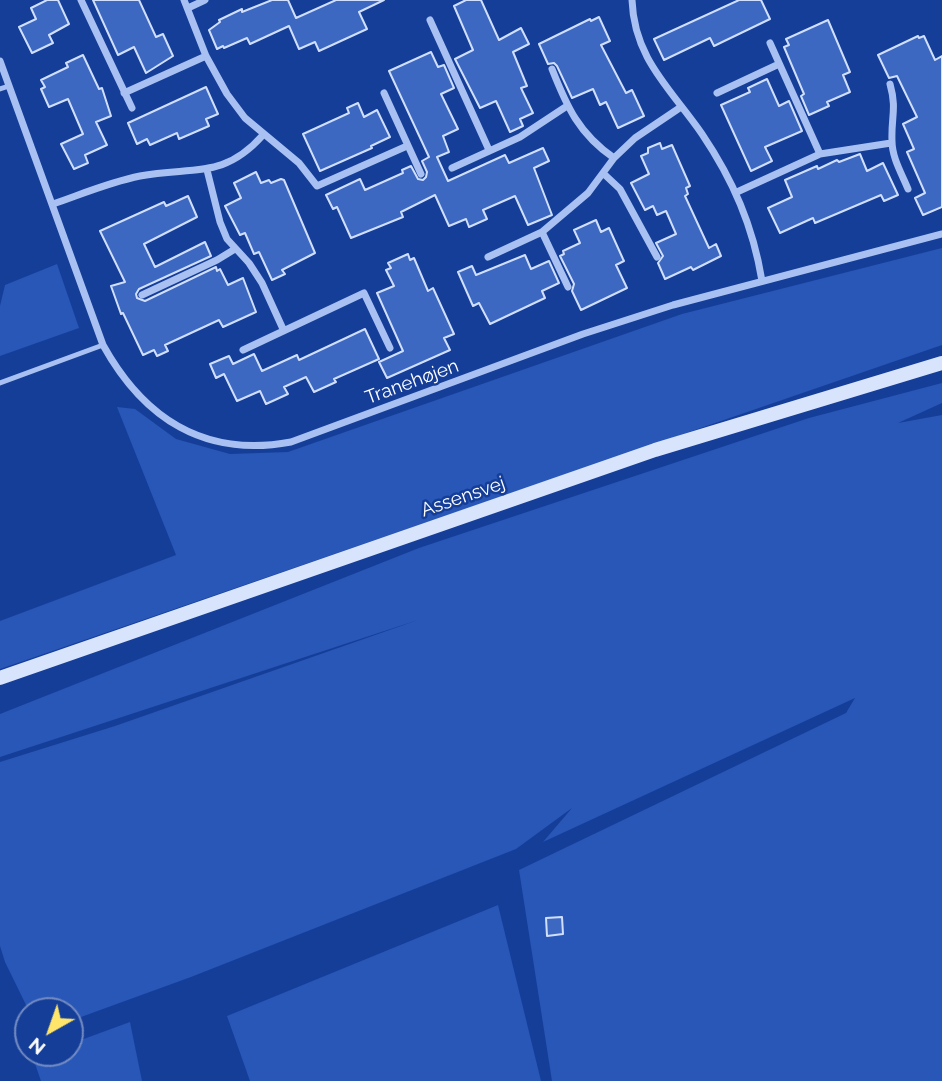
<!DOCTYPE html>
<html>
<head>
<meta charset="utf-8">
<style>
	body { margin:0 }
	#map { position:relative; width:942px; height:1081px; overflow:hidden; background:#153e99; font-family:Raleway,sans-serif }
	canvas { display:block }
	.north { position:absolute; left:14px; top:997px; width:70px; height:70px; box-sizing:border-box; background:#153e99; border:2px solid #738bc2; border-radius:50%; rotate:220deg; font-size:19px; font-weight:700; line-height:28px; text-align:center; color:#fff }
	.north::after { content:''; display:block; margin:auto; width:24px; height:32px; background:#ffe66a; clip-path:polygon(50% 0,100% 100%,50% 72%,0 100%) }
</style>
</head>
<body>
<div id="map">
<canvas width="942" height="1081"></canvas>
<div class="north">N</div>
</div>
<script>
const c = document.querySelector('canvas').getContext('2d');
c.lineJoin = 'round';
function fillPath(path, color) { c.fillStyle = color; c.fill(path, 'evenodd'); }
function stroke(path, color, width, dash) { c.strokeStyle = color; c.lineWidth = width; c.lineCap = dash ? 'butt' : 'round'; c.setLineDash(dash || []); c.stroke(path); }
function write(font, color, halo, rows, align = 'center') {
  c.font = font + ' Raleway,sans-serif'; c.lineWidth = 5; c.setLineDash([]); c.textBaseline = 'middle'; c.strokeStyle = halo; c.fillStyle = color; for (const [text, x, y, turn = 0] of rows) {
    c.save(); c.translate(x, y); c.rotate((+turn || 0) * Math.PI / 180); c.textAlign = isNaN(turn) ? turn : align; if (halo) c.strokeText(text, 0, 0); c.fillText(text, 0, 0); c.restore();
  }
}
const green = new Path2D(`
	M942,248V345L0,669V621L176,555L117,407L135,409L176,439L230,454L288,452L682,314Z
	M57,264L79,328L0,356V306L5,285Z
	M942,383V403L898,423L942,415V1081H552L519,870L846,713L855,698L543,842L572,808L516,849L191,977L70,1021V1011H29L5,962L0,946V762L115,726L418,620L0,757V714L419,548L809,418Z
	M498,905L541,1081H250L227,1016Z
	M130,1022L142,1081H41L33,1058L45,1053H70V1044Z`);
const building = new Path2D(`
	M47,0H58L69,24L49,35L53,43L32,53L19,27L36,19L31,8Z
	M93,0H139L156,37L163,34L173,56L146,73L134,47L118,55Z
	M272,0H288L296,18L336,0H384L359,12L367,29L319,51L315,42L299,49L289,26L250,44L247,38L224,48L223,46L217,49L209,30L220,22L219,20L242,9V12Z
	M466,0H481L499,40L521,28L529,44L513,52L527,86L521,88L533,113L520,119L523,126L510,132L496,101L480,108L455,59L473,50L454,6Z
	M739,0H761L770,19L714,46L710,38L664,60L654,39Z
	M599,17L610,41L601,45L626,93L632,90L644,116L618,128L606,102L600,105L593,89L572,98L557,66L554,63L548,64L539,44L590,19L591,21Z
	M828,20L850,72L843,75L850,92L827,102L829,106L809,115L801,96L804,94L784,47L789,45L786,39Z
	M918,36L919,38L924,36L935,60L942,56V207L923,215L915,198L925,193L907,152L914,149L903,124L917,117L897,76L889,78L878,55Z
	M431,52L438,67L444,65L454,88L441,94L458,129L443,136L449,152L437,157L448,181L505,155L509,163L543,148L549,161L534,168L552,215L528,225L515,196L483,210L487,219L469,227L466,219L449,226L435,195L401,212L403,217L351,238L337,207L333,209L326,195L360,179L365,190L403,173L402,170L411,166L418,179L423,180L426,177L427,172L422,161L429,157L389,71Z
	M83,55L99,89L102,88L111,116L96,122L107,145L85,155L88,163L74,169L61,144L83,134L68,99L49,107L41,89L45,87L41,80L68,67L66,63Z
	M767,79L779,106L789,101L802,131L765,147L772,161L751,171L721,105L750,92L748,88Z
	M206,87L218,114L206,119L209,126L179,139L177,133L150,145L147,139L137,144L128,123Z
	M358,103L364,117L377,110L390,137L371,146L372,148L320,171L303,134L349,113L347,108Z
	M660,143L662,149L672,145L690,186L686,188L688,194L685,196L709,248L716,244L721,256L693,270L691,267L665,279L658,263L663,256L656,243L676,234L666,211L657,215L653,206L645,210L631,183L649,174L641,156L648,153V148Z
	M860,154L867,171L883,163L898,195L884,201L881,195L815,223L813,218L780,233L768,208L792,197L785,180L817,166L818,169L837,160L839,162Z
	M256,172L261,183L269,180L271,183L281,179L284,180L315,253L282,270L285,274L272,280L259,252L254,254L245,233L240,235L225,206L241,198L234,183Z
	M188,196L197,217L144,244L155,267L205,242L211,256L139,289L136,294L137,298L145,301L216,267L217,271L220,269L228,285L243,278L256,312L223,327L219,320L165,345L168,351L157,356L154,350L143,355L123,313L121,314L111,286L125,282L100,231L164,202L166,206Z
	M596,220L601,232L609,228L623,259L624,261L616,265L627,288L581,310L572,291L574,284L560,256L564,254L563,251L580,243L574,230Z
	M408,254L410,260L414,258L428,291L433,288L454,334L444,338L450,350L387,378L379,362L403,351L377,293L394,286L386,270L391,268L388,263Z
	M525,255L531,269L549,261L559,283L542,291L545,298L490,324L479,303L473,306L458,272L472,266L476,275Z
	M365,329L379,359L334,379L336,382L314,392L306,377L284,387L288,394L266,404L260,391L237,401L224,374L216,378L210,364L229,356L233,364L254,354L262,371L297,355L299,360Z
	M562,917L563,934L547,936L546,918Z`);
const lane = new Path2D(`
	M0,89L9,86
	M0,383L103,345`);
const street = new Path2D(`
	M81,0L132,108
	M184,0L206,56L227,94L245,118L299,163L317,186L407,146
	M632,0C634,59 671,89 702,134C733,180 753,226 762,281
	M188,8L205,0
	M430,20L489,150
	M770,43L820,154
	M0,61L103,345C144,419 205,458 291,442L583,334L673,305L942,234
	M552,69C567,107 579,134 614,158
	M890,84C897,109 891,117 892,141C892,158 902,174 908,189
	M124,93L206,56
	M384,93L421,174
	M717,93L779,64
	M452,168L520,137L567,106
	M207,170L220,222L227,239L249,263L262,283L283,329
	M604,174L620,189L657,257
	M737,192L820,154L891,143
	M53,204C82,194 110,182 140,176C193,166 223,180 263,135
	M542,232L568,287
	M488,257L542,232L588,193L614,158L635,138L681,107
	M142,295L217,260L235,249
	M243,350L364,293L390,348`);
const secondary = new Path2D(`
	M0,678L655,450L942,363`);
const streetNames = [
	["Tranehøjen",412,382,-20],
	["Assensvej",463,497,-19]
];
fillPath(green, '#2857b7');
fillPath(building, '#3d68c1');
stroke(building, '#d0dffd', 2);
stroke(lane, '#a8c1f2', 5);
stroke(street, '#a8c1f2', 7);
stroke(secondary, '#d8e3fc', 14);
write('19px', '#fff', '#153e99', streetNames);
</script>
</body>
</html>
